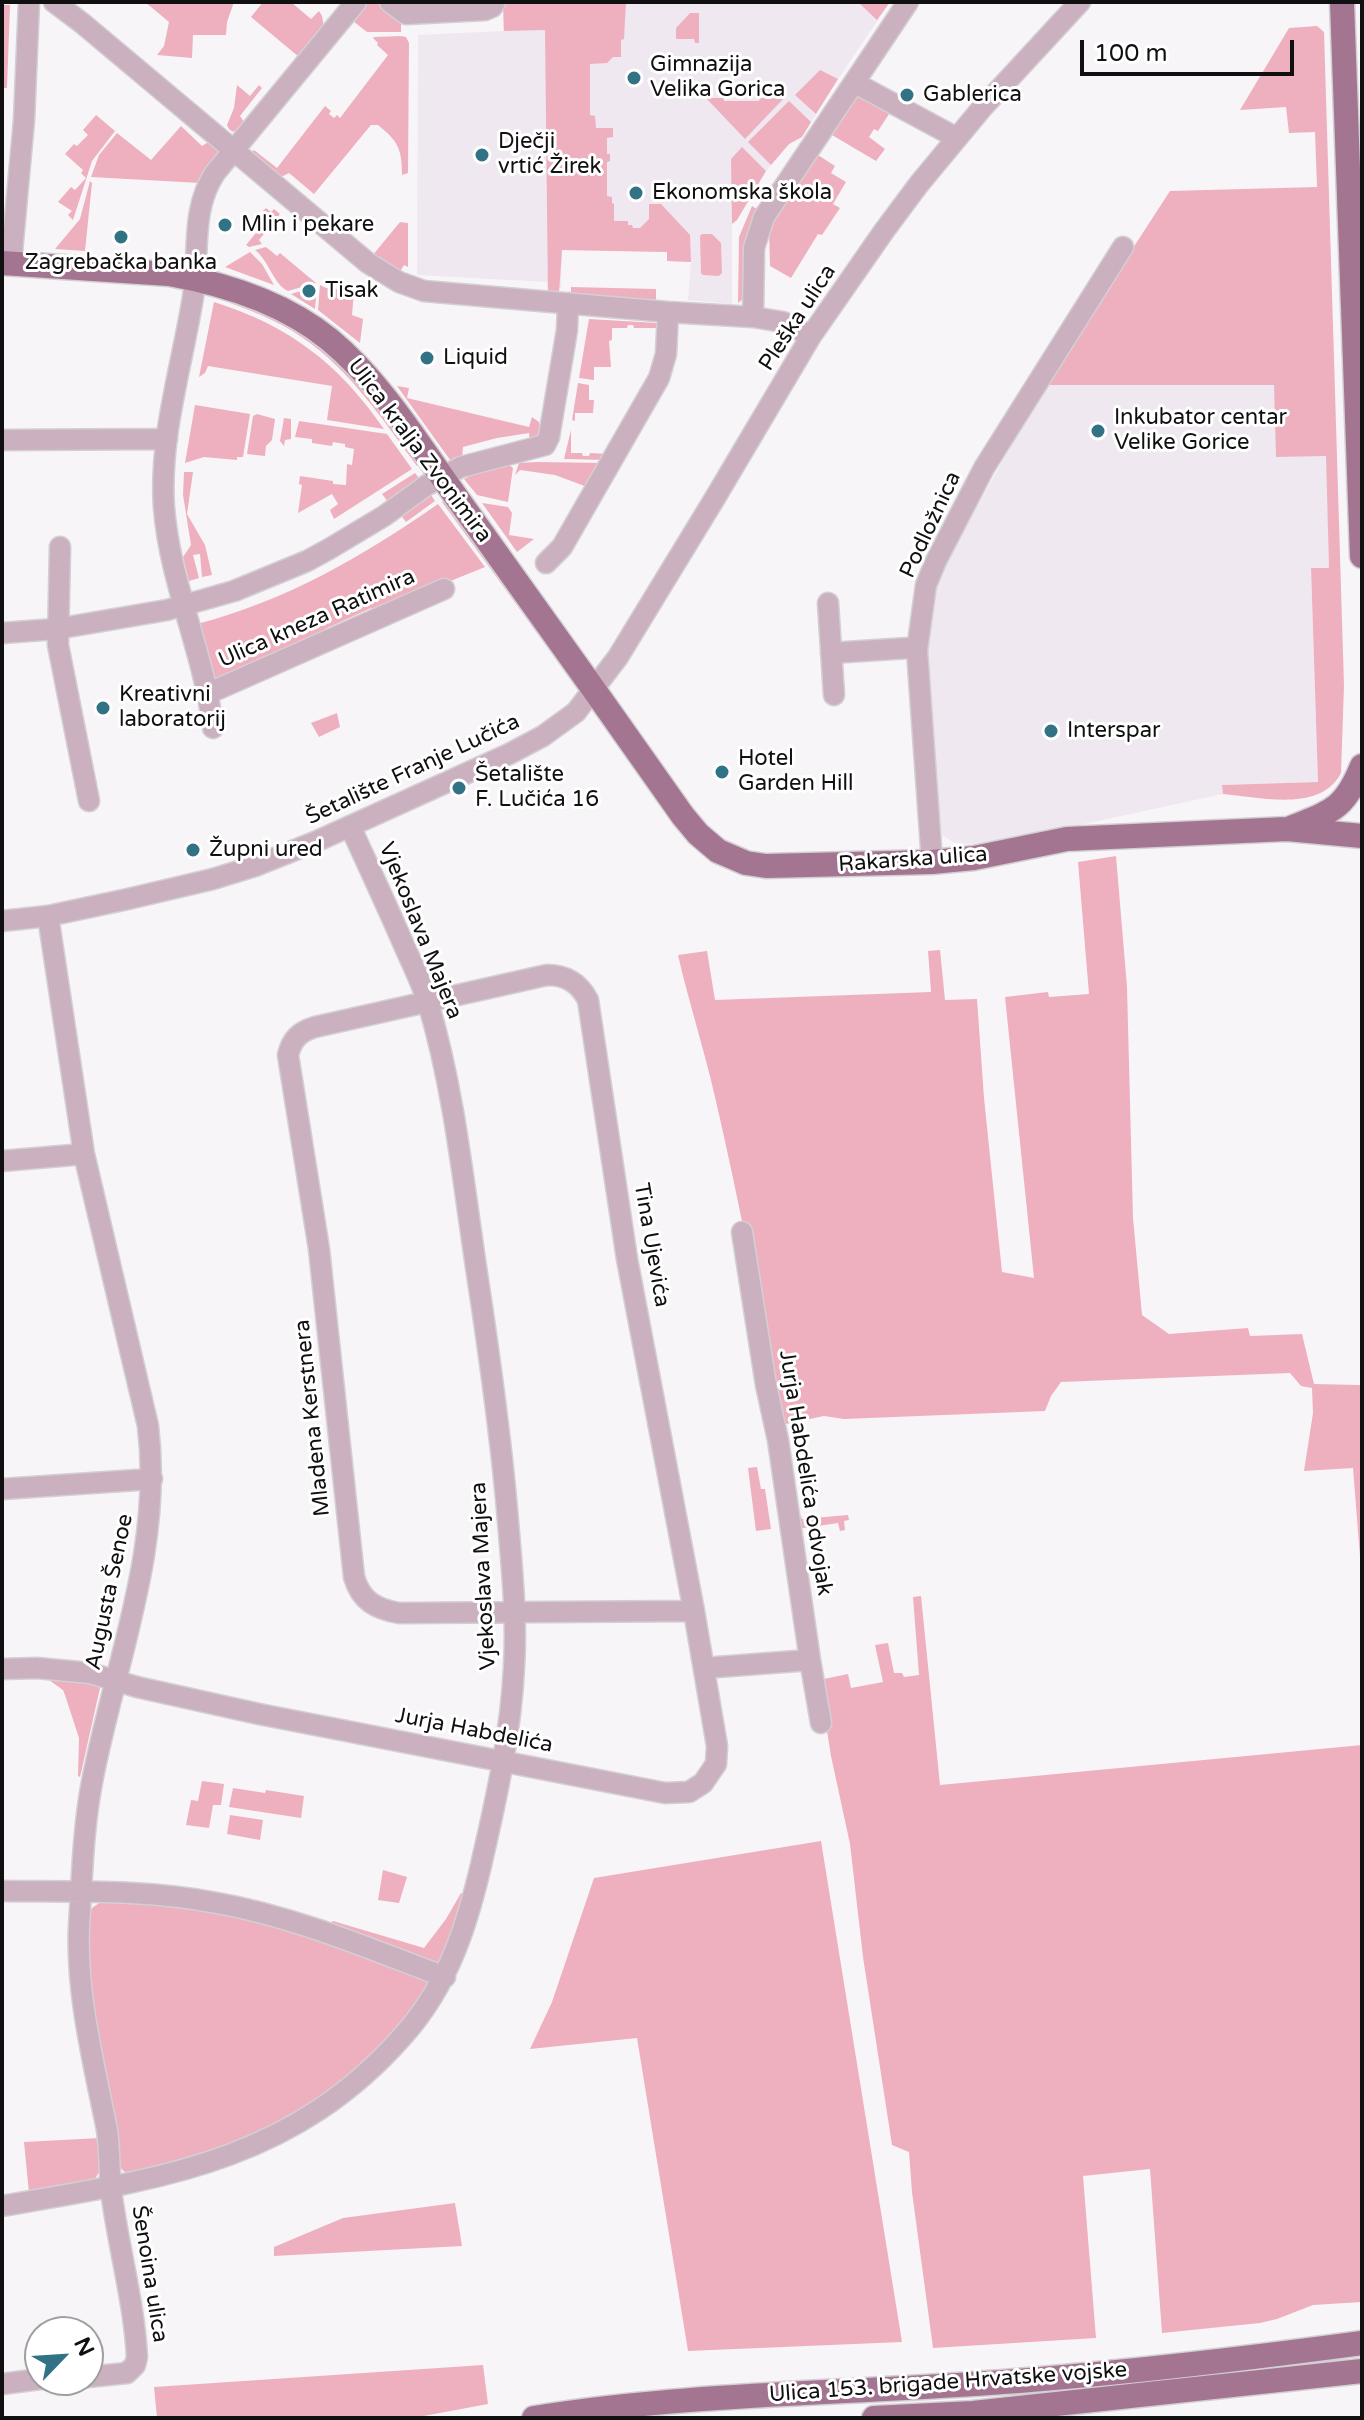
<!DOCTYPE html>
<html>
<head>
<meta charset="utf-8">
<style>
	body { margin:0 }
	#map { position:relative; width:1364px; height:2420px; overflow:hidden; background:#f8f5f8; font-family:"Varela Round",sans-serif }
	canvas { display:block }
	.frame { position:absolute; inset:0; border:4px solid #111011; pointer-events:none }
	.north { position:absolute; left:24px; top:2316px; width:80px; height:80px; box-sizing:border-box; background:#fff; border:2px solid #a09fa0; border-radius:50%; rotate:65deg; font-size:22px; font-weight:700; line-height:32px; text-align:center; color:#111011 }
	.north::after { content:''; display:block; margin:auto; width:28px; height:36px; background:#317385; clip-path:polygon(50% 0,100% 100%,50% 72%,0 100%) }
	.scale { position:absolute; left:1080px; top:40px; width:214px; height:36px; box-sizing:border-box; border:4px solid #111011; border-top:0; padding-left:10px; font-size:24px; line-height:28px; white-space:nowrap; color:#111011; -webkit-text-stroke:6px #fff; paint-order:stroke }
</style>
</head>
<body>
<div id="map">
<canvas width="1364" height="2420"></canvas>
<div class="frame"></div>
<div class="north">N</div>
<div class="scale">100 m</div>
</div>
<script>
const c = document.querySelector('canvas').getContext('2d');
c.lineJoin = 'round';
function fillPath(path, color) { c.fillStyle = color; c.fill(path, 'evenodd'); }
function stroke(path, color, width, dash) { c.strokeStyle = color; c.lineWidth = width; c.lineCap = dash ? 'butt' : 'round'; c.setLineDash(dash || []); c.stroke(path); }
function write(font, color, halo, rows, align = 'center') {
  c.font = font + ' "Varela Round",sans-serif'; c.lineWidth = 6; c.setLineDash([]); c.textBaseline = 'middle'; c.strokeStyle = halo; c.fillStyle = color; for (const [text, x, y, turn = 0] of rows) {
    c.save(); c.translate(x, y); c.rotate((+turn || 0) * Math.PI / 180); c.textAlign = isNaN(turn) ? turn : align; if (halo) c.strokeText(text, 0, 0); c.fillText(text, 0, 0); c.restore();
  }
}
const built = new Path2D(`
	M503,2H890L838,79L802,137L789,144L766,171L737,220L732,224V304L688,300L691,262L667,261V252L562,250L561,287L548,298L547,282L417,275L418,35L503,31Z
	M1044,385H1275L1327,456L1329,568L1311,569L1318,782L1222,785L1223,794L1001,842L966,844L953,842L942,835L922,663L923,633L943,569Z`);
const green = new Path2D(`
	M145,2H234L227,22L226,35H193L192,58L157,55L164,46L169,22Z
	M263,2H291L311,19L319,11L322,16L324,27L299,57L251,17Z
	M367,2H381L401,18V32H367L349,18Z
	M503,2H626L624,39L621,40V57H613L607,63L590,64V115L595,116L596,128H613V137L607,138V154H610V161L607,162V196L612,197V203L614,204V221H628V225H632L633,228H640L649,219V204H661L690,235L691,262L667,261V252L562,250L559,293L548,298L545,30L504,31Z
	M858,2H890L877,20Z
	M2,5H10L7,88H2Z
	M690,13H699V43H695L694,39H676V28Z
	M1317,26L1324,32L1344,686L1341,773C1321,813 1259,797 1223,794L1222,785L1318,782L1311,568H1329L1326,456L1276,457L1274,385H1044L1170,191L1317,187L1315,132L1289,133L1286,107L1240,110L1289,28Z
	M401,36L406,37L409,43L408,173L402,175C402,149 398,141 378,125H371L314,194L289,173L279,178L254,155L252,152L254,150L277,168L325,106L331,111L329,114L334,118L337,115L340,118L388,55L377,45L378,43L373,38L374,37Z
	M820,70L838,79L816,114L795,95Z
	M237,85L250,96L259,85L262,88L240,116L245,123C240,130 232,137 227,125L234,108Z
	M859,93L891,111L878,131L874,129L869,137L885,149L876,161L832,135Z
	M706,98H724V101H759L760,98H784L745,139Z
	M789,101L811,122L802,137L789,144L771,165L748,142Z
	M96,115L115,131L92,161L73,220L68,215L72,211L58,202L71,187L75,190L86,178L81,173L83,170L65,154L74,144L77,146L88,135L83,130Z
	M181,126L202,146L210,141L219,149L218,156L200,183L91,177L99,155L117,133L151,160Z
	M742,147L766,171L737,220L732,224L731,159Z
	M818,155L835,166L831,173L846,182L833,204L840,208L822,235L818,234L791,278L770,266L769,229Z
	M90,181L92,183L85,251L55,249L80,219Z
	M752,206L760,211L744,298L738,303L739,237Z
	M266,208L271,212L274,209L280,214L259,240L262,244L249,247L246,245L269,217L263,211Z
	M400,222L408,223V267L404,265L399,273L372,256Z
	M702,234H712L721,243L722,273L719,276L703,275L701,273L700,236Z
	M266,247L277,256L280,253L316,283L288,291C273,284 270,262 255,250Z
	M250,252L262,264L274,285L225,267Z
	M320,285L326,288L354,291L352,315L363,319L360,343L318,310Z
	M317,286L315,309L291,294Z
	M571,287L656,289V300L571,297Z
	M221,292L290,323L348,368L421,463L417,466C383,420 351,371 303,338C278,320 247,309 219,299Z
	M214,302C290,326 339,364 384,429L327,420L332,386L208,366L205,373L199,377Z
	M589,319L657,323L658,328H634L633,325H628L627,328H612V340L609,341L611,367H594V380L579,378Z
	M578,383L589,385V400H594L593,413H575V421L572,420Z
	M397,386L409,388L407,398L529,427L532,417L539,422L542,433L530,443L529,433L497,438L463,447L462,459L453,464Z
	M195,405L250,414L243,457H237V460L204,457L185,463Z
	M257,414L275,419L272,440L266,446L265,456L247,454L253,416Z
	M284,418L291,419V439L285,440L284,446L280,441Z
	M299,421L387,434L412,469L334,519L330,510L338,504L332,494L298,513L302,485L299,484L300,476L333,481V484L346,485L347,464L352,465L354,449L345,447V444L333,442L332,446L312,443V439L295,437Z
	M571,430V453H582L583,456H589L590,453L609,454L606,460L564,459Z
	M536,462L605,463L590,488L555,475L520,470L515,475L519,463Z
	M509,465L513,468L508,502L477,495L464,479L477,472Z
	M184,472H193L187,514L205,545L212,575L202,577L200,554L193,555L199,578L189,581L183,557L191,545L183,495Z
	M415,473L421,481L389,503L382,494Z
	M429,492L435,501L406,522L399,513Z
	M446,499L540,627L535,630L442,502Z
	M482,503L508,507L512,513L509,535L534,539L517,552Z
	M438,504L485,567L374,612L371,608L325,629L328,637L235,670L215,682L197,624C286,601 363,556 438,504Z
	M337,713L340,727L319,737L311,723Z
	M1116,856L1127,987L1133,1218L1142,1315L1169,1334L1248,1328L1250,1336L1302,1334L1314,1384L1360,1385L1362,1582L1353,1468L1304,1471L1313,1413L1312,1388L1301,1386L1290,1373L1061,1382L1051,1396L1045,1411L844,1419L824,1416L781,1425C761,1315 740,1205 715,1097C704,1049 689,1003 678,955L707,951L715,1000L931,992L928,951L940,950L945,1000L977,999L984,1098L1002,1272L1034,1278L1005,997L1048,992L1049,997L1089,994L1078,862Z
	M757,1467L761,1489H765L771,1529L756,1531L748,1468Z
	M848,1515L849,1520L844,1521L845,1530L840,1531L838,1523L797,1529L795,1516H801L802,1519Z
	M921,1596L940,1785L1362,1745V2302L1313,2305L1277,2319L1260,2323L1162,2333L1150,2169L1083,2176L1096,2338L933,2348L912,2192L909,2152L892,2145L863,1957L850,1844L831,1756L819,1680L848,1674L851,1688L883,1682L875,1645L888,1643L894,1673H902L904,1677L919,1675L913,1597Z
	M46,1678L85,1679L100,1688L80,1777L78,1776L79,1738L65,1695L63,1690Z
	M202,1781L224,1784L221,1805H213L209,1828L186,1825L191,1800L198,1801Z
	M233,1788L265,1793L266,1790L304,1796L301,1818L229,1807Z
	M230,1815L263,1820L260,1840L227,1834Z
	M821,1841L902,2342L688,2351L637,2038L530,2049L552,2002L594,1878Z
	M383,1870L407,1877L399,1903L378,1900Z
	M461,1893L471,1896L444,1960L437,1964L329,1928L330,1923L333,1921L424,1948L446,1919Z
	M102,1901L176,1903L277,1925L431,1982L420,2006L362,2068L281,2124L213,2154L126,2173L118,2166L87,1979L88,1916L92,1908Z
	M100,2138V2170L94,2181L29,2193L24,2142Z
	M455,2203L462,2246L274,2256V2247L343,2218Z
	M483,2365L488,2404L413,2418H157L154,2387Z`);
const minor = new Path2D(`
	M54,2L82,23L368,263L399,282L424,291L668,312L753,317L783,322L811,336
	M390,2L406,14L485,10L492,7L495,2
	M855,83L957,138
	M11,263L24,120L29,2
	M753,317L754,248L764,217L908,2
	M2,440L167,439
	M60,547L58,645L89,801
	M546,563L562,547L659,378L666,354L668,312
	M828,603L834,695
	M2,633L56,629L167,610L234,591L307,561L329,549L384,516L427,485L461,467L545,445L549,437L567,330L568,303
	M831,653L909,648L917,650
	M209,693L444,589
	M213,728C204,653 170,583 164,508C159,437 182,366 193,297C200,254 190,211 215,173L356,2
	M932,862L917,650L926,585L936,561L984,468L1123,247
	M48,916L84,1154L148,1426C163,1550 115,1662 92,1782C83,1829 82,1878 79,1927C76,1994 94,2064 107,2130C110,2150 109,2170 111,2190C118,2246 134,2301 137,2357L135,2365L127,2373L88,2377
	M2,921L48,916L128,899L213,879L255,866L315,842L509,754L543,736L576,712L618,657L715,498L811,336L884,231L919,184L982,108L1080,2
	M2,1161L84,1154
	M742,1232L766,1385L778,1440L810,1660L821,1723
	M2,1489L152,1479
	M704,1668L810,1660
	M2,1669L37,1668L90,1673L137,1687L259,1714L665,1793L689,1792L703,1783L716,1764L717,1746L694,1611L627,1259L588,1000C579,983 567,975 547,975L315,1027C299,1032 292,1039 288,1055L319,1249L354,1577C361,1601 376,1609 399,1613L694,1611
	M2,1891C74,1892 146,1889 217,1903C296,1917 370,1949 445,1977
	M2,2206C158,2179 290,2163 402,2037C450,1984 469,1920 484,1852C498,1791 511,1730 514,1667C517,1619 512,1569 508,1521C501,1436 489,1352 476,1267C463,1180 454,1091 429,1006C423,985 412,964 403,943C386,904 368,865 350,826
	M2,2384L40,2379`);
const major = new Path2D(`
	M1342,2L1362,556
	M2,263L169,274C225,284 285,303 330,340C383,384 422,450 462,505C536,608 610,712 683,816L698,834L718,851L746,863L766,866L932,862L974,858L1067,839L1287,829L1362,836
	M1293,827C1333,811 1345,808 1362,766
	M534,2418C674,2395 817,2394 958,2385C1093,2377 1228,2361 1362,2343
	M874,2418L973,2413L1362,2371`);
const markers = [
	[634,78,8,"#317385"],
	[907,95,8,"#317385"],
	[482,155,8,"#317385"],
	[636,193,8,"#317385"],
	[225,225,8,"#317385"],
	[121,237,8,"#317385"],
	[309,291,8,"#317385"],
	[427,358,8,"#317385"],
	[1098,431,8,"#317385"],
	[103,708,8,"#317385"],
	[1051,731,8,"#317385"],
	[722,772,8,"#317385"],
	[459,788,8,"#317385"],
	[193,850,8,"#317385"]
];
const poiNames = [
	["Gimnazija",650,65],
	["Velika Gorica",650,90],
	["Gablerica",923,95],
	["Dječji",498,142],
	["vrtić Žirek",498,167],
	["Ekonomska škola",652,193],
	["Mlin i pekare",241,225],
	["Zagrebačka banka",121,263,"center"],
	["Tisak",325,291],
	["Liquid",443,358],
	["Inkubator centar",1114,418],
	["Velike Gorice",1114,443],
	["Kreativni",119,695],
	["laboratorij",119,720],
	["Interspar",1067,731],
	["Hotel",738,759],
	["Garden Hill",738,784],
	["Šetalište",475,775],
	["F. Lučića 16",475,800],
	["Župni ured",209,850]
];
const streetNames = [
	["Pleška ulica",798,318,-57],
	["Ulica kralja Zvonimira",419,451,53],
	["Podložnica",931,525,-65],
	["Ulica kneza Ratimira",317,619,-24],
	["Šetalište Franje Lučića",413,770,-25],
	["Rakarska ulica",913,860,-4],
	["Vjekoslava Majera",420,931,68],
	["Tina Ujevića",651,1245,80],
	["Mladena Kerstnera",313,1418,-96],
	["Jurja Habdelića odvojak",805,1473,81],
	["Vjekoslava Majera",484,1576,-93],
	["Augusta Šenoe",110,1592,-78],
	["Jurja Habdelića",474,1731,11],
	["Šenoina ulica",149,2274,81],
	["Ulica 153. brigade Hrvatske vojske",948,2383,-4]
];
fillPath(built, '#efe8f0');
fillPath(green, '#eeb0be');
stroke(minor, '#d3d0d3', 23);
stroke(major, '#d3d0d3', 27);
stroke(minor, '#cbb0c0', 20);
stroke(major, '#a47591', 24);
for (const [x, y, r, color] of markers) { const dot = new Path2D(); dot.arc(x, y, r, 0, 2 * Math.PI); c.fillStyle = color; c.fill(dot); stroke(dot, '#fff', 3); }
write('22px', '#111011', '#fff', poiNames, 'left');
write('22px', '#111011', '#fff', streetNames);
</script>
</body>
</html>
